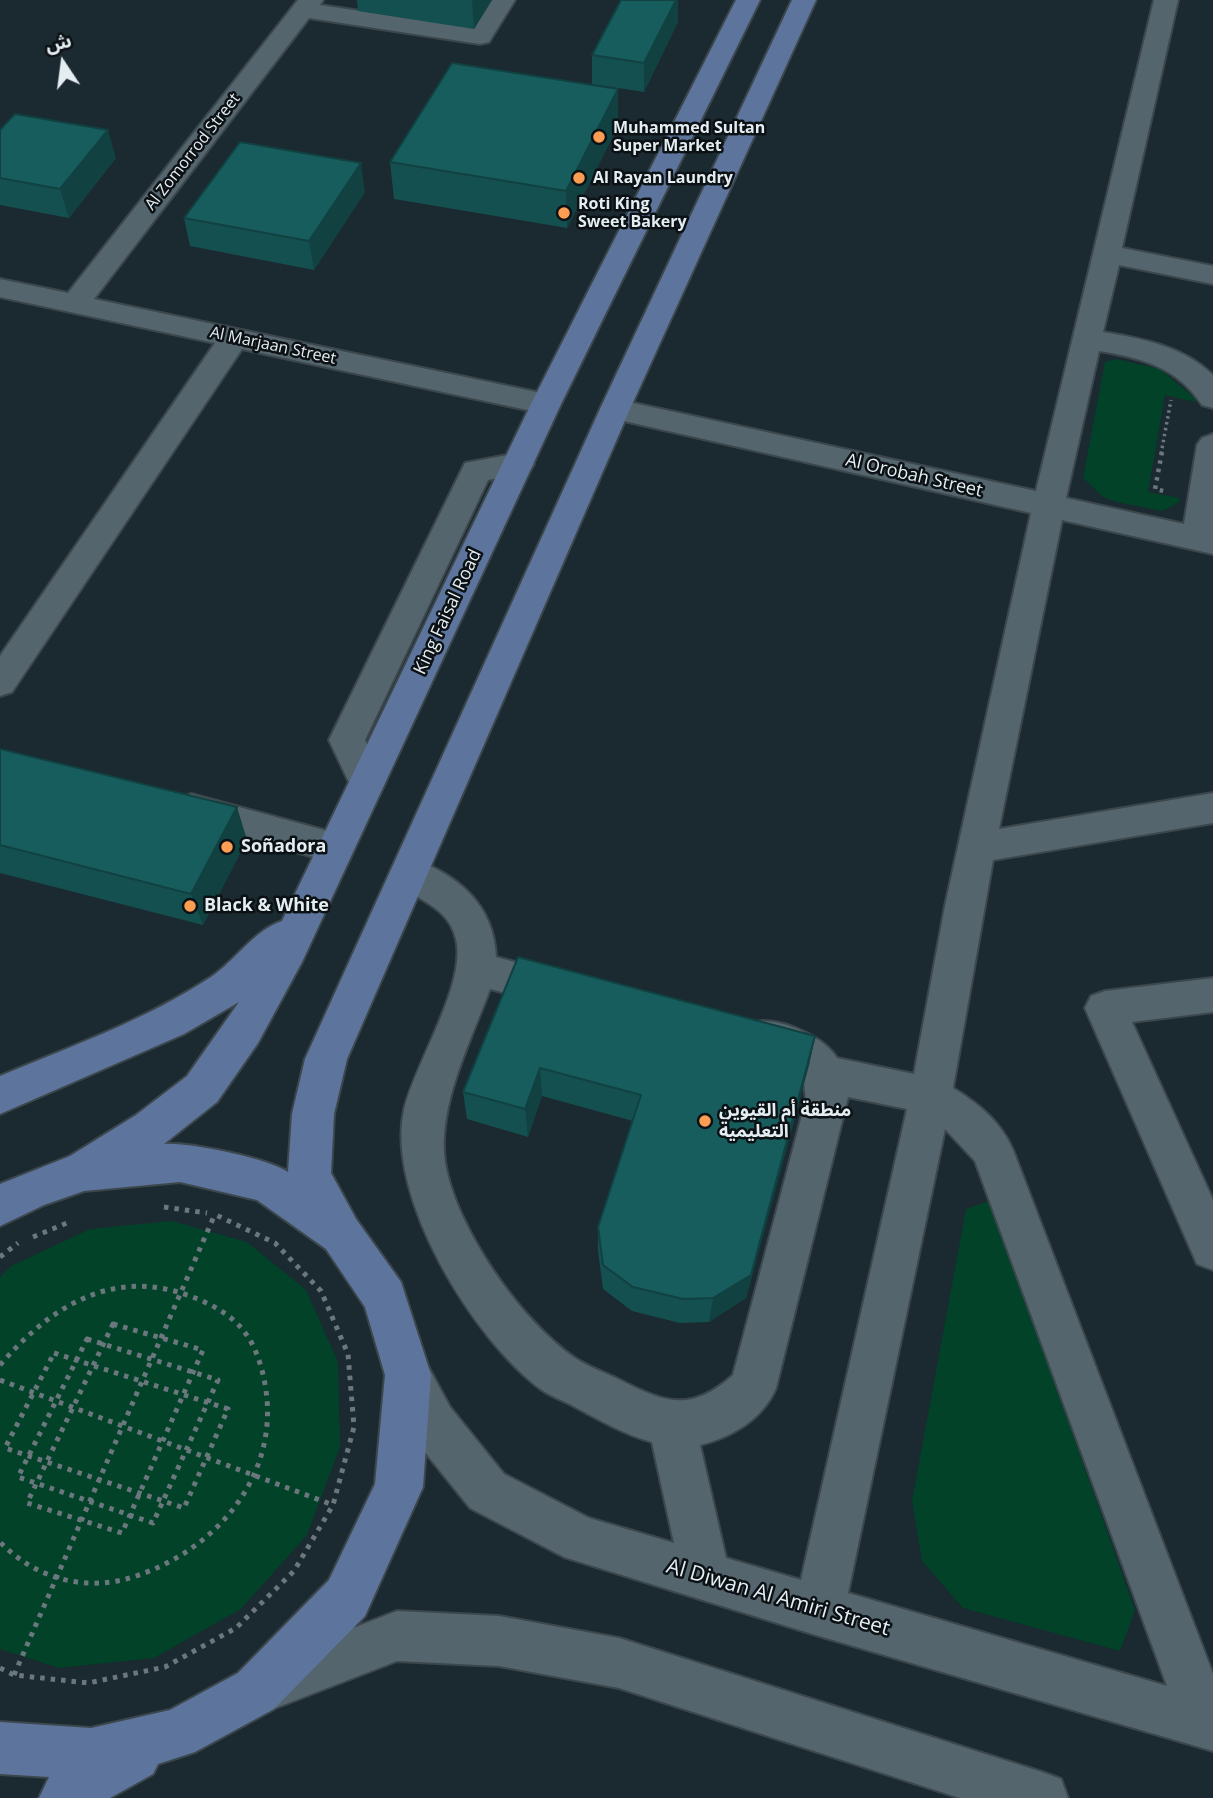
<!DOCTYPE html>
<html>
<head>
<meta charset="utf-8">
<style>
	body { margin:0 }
	#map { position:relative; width:1213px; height:1798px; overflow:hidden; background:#1b2930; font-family:"Open Sans","Noto Sans Arabic",sans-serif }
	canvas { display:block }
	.north { position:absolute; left:28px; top:28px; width:70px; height:70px; -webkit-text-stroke:5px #0b1114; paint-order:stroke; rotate:347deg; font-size:19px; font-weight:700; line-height:28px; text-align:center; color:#e4edf2 }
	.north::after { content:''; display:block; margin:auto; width:24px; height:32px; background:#e4edf2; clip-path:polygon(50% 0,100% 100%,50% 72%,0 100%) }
</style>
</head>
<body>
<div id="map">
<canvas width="1213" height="1798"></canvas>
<div class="north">ش</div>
</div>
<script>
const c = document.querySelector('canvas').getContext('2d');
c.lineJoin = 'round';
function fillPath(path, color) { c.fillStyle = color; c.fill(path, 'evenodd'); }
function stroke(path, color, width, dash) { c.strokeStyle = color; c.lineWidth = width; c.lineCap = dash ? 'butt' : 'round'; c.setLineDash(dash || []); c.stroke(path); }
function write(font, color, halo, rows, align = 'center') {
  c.font = font + ' "Open Sans","Noto Sans Arabic",sans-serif'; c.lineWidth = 5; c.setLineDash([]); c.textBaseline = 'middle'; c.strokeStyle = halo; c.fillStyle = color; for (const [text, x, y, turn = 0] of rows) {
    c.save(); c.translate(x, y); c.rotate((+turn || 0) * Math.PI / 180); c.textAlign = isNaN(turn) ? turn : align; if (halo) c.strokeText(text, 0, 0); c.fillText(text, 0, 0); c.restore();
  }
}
const green = new Path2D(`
	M1116,359L1160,369L1195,398V402L1165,395L1148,492L1179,498V502L1163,511L1116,502L1103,497L1083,478L1105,362Z
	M990,1201L1135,1610L1120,1651L963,1608L922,1561L912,1501L966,1209Z
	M172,1221L247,1242L306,1290L338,1362L340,1447L307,1535L241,1609L154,1658L59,1668L0,1649V1277L11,1266L90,1229Z`);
const pathFar2 = new Path2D(`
	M1161,454L1171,400`);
const pathFar1 = new Path2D(`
	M1162,452L1155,489L1168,492`);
const path = new Path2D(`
	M164,1207L207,1213
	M33,1237L67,1223
	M0,1257L18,1243
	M113,1324L203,1350L122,1533L27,1503Z
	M87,1339L218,1380L153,1523L18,1477Z
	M54,1353L228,1409L184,1508L5,1448Z
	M0,1365C50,1307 112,1267 190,1296C211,1304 233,1315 246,1334C259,1352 265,1378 267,1399C274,1483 212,1551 136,1576C86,1593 36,1579 0,1542
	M0,1380L333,1505
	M0,1668L14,1675L88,1683L165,1667L236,1628L294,1571L333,1505L354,1427L348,1354L321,1291L275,1243L216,1215
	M14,1675L215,1214`);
const minor = new Path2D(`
	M298,0H323L320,5L473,28L491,0H515L489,42L480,44L309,18L94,299L546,394L557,397L561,404L557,411L546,414L242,349L12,692L0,696V656L215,343L0,297V279L68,293Z
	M1154,0H1178L1122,248L1213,266V284L1119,265L1103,332C1144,339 1182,346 1213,375V408L1202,405C1177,367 1142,358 1099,351L1066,498L1184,524L1197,445L1202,438L1213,434V554L1062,520L999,829L1213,793V823L993,860L953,1088C979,1104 1001,1122 1013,1150L1213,1674V1751L819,1636L564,1557L470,1508L416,1441L385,1375L392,1359L408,1352L424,1359L450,1407L504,1474L589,1518L674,1543L652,1442C625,1435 600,1420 575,1407C565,1401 552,1397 542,1390C474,1341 385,1196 404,1110C415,1063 467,984 456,939C447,900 404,899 391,874L397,863L410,858C457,874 494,904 496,957L574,978L580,990L574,1002L560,1007L490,989C471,1041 437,1106 445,1162C455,1227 521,1321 575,1358C588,1367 604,1372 618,1379C665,1403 691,1413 733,1375L806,1100L803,1075L785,1062L748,1051L742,1038L748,1025C753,1024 759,1020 764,1021C787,1021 825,1038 837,1058L914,1074L945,906L1031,513L615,419L604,416L600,409L604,402L615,399L1036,491ZM848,1097L907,1109L801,1580L726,1558L700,1445C732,1437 763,1419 776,1388ZM945,1129L975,1161L1167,1686L848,1593Z
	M518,453L529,456L534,464L529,472L488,480L365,740L385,783L380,793L367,797L354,793L329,740L465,463Z
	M191,794L335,833L348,837L354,848L348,859L335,863L178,819L172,809L178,799Z
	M1213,978V1012L1132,1022L1213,1200V1270L1197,1264L1085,1008L1091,996L1105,991Z
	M397,1611L499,1616L619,1638L1042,1772L1061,1779L1068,1798H960L619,1688L499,1666L397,1661L265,1712L247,1705L240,1687L247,1669Z`);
const major = new Path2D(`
	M736,0H760L561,404L302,962L258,1043L217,1102L164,1144C188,1142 267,1158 288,1172L292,1114L305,1059L600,409L792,0H816L630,409L347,1059L334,1114L331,1173L356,1219L401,1282L431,1375L423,1487L365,1616L274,1709L195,1752L158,1764L153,1774L110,1798H39L49,1777L0,1774V1722L91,1728L170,1710L238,1673L329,1580L375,1484L385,1375L365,1307L326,1249L257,1200L180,1182L84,1191L44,1205L0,1226V1184L70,1156L136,1115L187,1076L239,1002L184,1034L0,1114V1076C71,1046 146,1020 211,977C236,960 253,931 282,921L531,404Z`);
const wall = new Path2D(`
	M357,0H492L474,29L358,11Z
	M621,0H678V22L644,92L592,84V55Z
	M618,89V126L567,228L394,199L390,162Z
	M0,130L116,158L69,218L0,205Z
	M365,192L314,270L190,246L184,218Z
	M0,749L247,840L203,925L0,873Z
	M518,957L815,1036L809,1065L746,1298L709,1322L680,1323L632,1311L603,1289L598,1251V1227L633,1121L542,1096L528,1137L467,1119L463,1092Z`);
const shadedWall = new Path2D(`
	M472,0H492L474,29Z
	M676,0H678V22L644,92V63Z
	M618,89V126L567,228L566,191Z
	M108,130L116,158L69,218L60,189Z
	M361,163L365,192L314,270L309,241Z
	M237,807L247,840L203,925L191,894Z
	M815,1036L809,1065L746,1298L709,1322L713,1298Z
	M540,1068L542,1096L528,1137L525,1109Z`);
const building = new Path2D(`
	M621,0H676L644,63L592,55Z
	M452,63L618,89L566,191L390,162Z
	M15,114L108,130L60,189L0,178V130Z
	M240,142L361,163L309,241L184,218Z
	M0,749L237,807L191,894L0,845Z
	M518,957L815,1036L751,1275L713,1298L683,1299L633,1287L603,1265L598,1227L641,1095L540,1068L525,1109L463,1092Z`);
const markers = [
	[599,137,7,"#fc9d54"],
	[579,178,7,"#fc9d54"],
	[564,213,7,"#fc9d54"],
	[227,847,7,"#fc9d54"],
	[190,906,7,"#fc9d54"],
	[705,1121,7,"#fc9d54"]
];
const farPoinames = [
	["Muhammed Sultan",613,128],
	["Super Market",613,146],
	["Al Rayan Laundry",593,178],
	["Roti King",578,204],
	["Sweet Bakery",578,222]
];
const farStreetnames = [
	["Al Zomorrod Street",193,152,-52],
	["Al Marjaan Street",273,346,12]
];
const streetNames = [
	["Al Orobah Street",914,476,13],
	["King Faisal Road",448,612,-65]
];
const poiNames = [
	["Soñadora",241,847],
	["Black & White",204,906],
	["منطقة أم القيوين",719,1111],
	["التعليمية",719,1132]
];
const nearStreetnames = [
	["Al Diwan Al Amiri Street",778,1598,16]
];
fillPath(green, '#014229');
stroke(minor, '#3b474c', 4);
stroke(major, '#3b474c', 4);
stroke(pathFar2, '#6b777d', 3.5, [2.5, 3.5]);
stroke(pathFar1, '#6b777d', 4.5, [3.5, 5]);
stroke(path, '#6b777d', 5, [4.5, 6]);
fillPath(minor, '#55656d');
fillPath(major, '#5d759c');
fillPath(wall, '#155050');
fillPath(shadedWall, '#114141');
fillPath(building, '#185d5d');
stroke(building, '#114141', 2);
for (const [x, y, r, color] of markers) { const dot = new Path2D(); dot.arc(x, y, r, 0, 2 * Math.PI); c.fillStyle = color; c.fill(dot); stroke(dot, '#0b1114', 2.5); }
write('bold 16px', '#e4edf2', '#0b1114', farPoinames, 'left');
write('16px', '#e4edf2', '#0b1114', farStreetnames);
write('18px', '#e4edf2', '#0b1114', streetNames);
write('bold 18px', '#e4edf2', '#0b1114', poiNames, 'left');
write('21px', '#e4edf2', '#0b1114', nearStreetnames);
</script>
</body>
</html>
